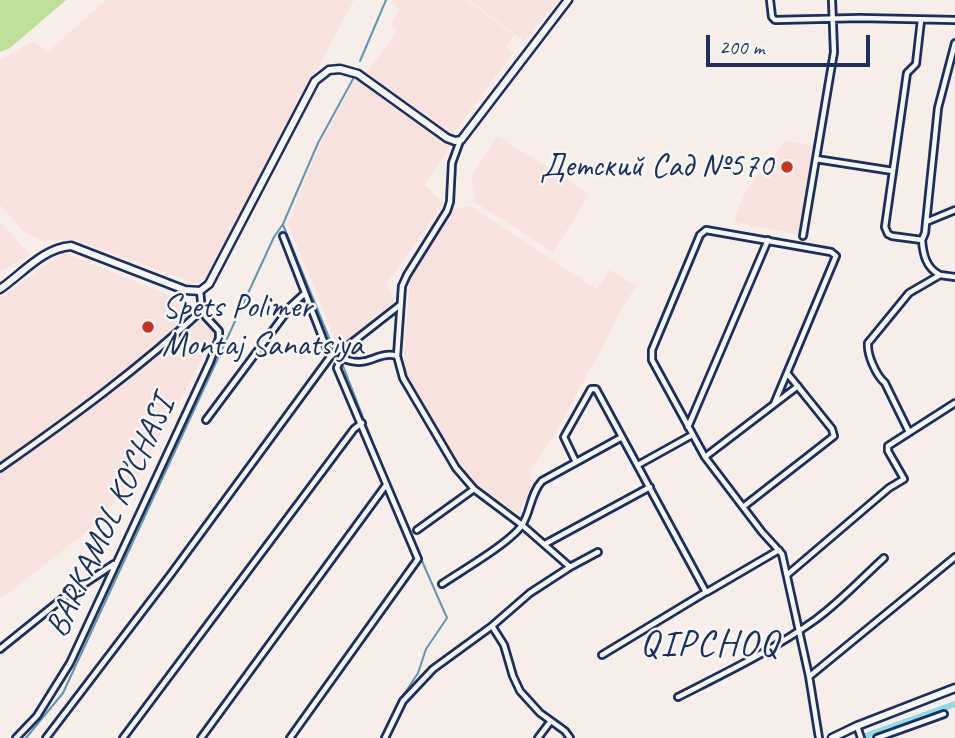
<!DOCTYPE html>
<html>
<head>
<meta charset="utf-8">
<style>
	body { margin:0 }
	#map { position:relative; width:955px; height:738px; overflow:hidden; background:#f7ede9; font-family:Caveat,sans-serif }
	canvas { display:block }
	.scale { position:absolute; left:706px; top:35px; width:164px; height:32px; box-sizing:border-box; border:4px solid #1b2f5e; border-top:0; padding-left:9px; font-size:21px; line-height:24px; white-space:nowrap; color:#1b2f5e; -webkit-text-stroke:5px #f6f6f2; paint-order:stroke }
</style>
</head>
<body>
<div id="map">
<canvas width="955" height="738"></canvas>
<div class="scale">200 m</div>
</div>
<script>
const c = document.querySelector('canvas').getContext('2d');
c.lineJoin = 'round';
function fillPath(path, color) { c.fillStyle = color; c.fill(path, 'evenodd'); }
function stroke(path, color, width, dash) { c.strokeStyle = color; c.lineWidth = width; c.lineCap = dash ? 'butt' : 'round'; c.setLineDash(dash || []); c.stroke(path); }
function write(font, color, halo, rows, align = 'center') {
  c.font = font + ' Caveat,sans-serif'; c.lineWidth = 5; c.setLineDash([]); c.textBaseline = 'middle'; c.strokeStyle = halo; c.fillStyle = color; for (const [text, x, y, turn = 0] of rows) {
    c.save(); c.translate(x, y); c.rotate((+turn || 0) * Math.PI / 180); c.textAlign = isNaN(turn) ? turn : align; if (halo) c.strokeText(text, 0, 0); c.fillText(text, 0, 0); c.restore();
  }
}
const built = new Path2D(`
	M106,0H354L207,277L197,284L74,239L44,241L24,232L0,205V60L34,41L48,52Z
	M391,0H466L514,35L506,46L513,53L453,134L367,73L397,30L390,24L400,9Z
	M469,0H559L524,41Z
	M356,78L450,146L425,185L444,203L387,283L395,303L339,348L288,223L319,146Z
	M498,136L590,194L553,252L473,201L475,196L471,177Z
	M786,141L814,145L798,234L734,222L746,189Z
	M470,206L597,289L609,270L636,286L617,316L611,331L551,441L532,468L530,488L519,515L473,481L452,458L403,369L410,278L453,209Z
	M0,222L31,255L0,272Z
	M64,253L204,309L222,322L138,478L86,532L0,600V298Z`);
const green = new Path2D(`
	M0,0H66L10,48L0,52Z`);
const stream = new Path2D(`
	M360,61L386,0
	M283,225L334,350
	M343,366L395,499
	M26,738L63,693L274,237L283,224L318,143L353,79
	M382,738L397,705L418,673L426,649L447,618L397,504`);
const canal = new Path2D(`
	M860,738L955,704`);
const street = new Path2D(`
	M770,0L772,17L775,20L860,18L955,20
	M921,20L916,64L907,73L885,227L888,234L892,236L922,240
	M460,141L452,163L450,202L447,211L407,275L402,286L397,356L403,378L456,468L474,489L522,525L570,567
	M816,159L893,171
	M926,222L955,210
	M283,236L330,357
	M803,236L834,52L832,0
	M940,275C926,268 923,254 922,240L925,233L938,108L955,43
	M342,358C369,370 376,350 397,356
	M774,404L787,373
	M206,420L291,306L304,294
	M688,427L768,240
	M909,432L885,383C876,375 867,355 868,343L909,293L940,275L955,277
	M705,457L798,386
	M576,462L564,437L591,389H596L706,592L602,655
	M638,465L692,435
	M0,468C70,419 140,368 202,310L200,291
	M743,507L834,436L832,429L787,373L836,256L831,252L706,230L700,235L652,350V360L705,457L762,532L782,554L809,676L819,738
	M417,530L474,489
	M545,544L650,487
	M787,575L889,488L904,479L888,451V446L955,403
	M442,584C461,571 510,543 522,525C531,512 530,494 542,481L622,437
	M707,592L779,550
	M492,626L504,645L513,676L520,691L540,713L565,731L570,738
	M0,649L67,595L114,564
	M810,676L955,557
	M678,697C725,673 773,650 815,620C840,602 862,578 884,558
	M857,726L861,738
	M16,738L37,716L70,663L210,362L219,338V331L206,317L202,310
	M46,738L171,574L330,357L337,351L345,348L400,305
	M123,738L354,429L362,423
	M201,738L386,485
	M290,738L418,559L337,368L345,348
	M385,738L403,701L433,669L492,626L530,593L570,567L598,552
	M538,738L550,722
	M877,738L944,714`);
const secondary = new Path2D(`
	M0,289C22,274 43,248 71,246L185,290L200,291L209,284L315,81L329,70L340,69L358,74L447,138L455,141L461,140L568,0
	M832,738L857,726L955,688`);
const markers = [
	[787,167,7,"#c8321e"],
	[148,327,7,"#c8321e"]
];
const poiNames = [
	["Детский Сад №570",773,167],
	["Spets Polimer",162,308,"left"],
	["Montaj Sanatsiya",162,346,"left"]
];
const streetNames = [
	["BARKAMOL KO'CHASI",111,517,-65]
];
const quarterNames = [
	["QIPCHOQ",710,645]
];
fillPath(built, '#f8e2de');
fillPath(green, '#bedf98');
stroke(stream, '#5f97b0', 2);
stroke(canal, '#8cdde6', 6);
stroke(street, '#1b2f5e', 10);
stroke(secondary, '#1b2f5e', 11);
stroke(street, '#f6f6f2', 4.5);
stroke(secondary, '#f6f6f2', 6);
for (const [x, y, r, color] of markers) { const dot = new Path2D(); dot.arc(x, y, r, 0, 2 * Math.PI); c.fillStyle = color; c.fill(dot); stroke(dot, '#f6f6f2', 2.5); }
write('33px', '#1b2f5e', '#f6f6f2', poiNames, 'right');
write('33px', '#1b2f5e', '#f6f6f2', streetNames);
c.letterSpacing = '2px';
write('37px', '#1b2f5e', '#f6f6f2', quarterNames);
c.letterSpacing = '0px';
</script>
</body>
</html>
